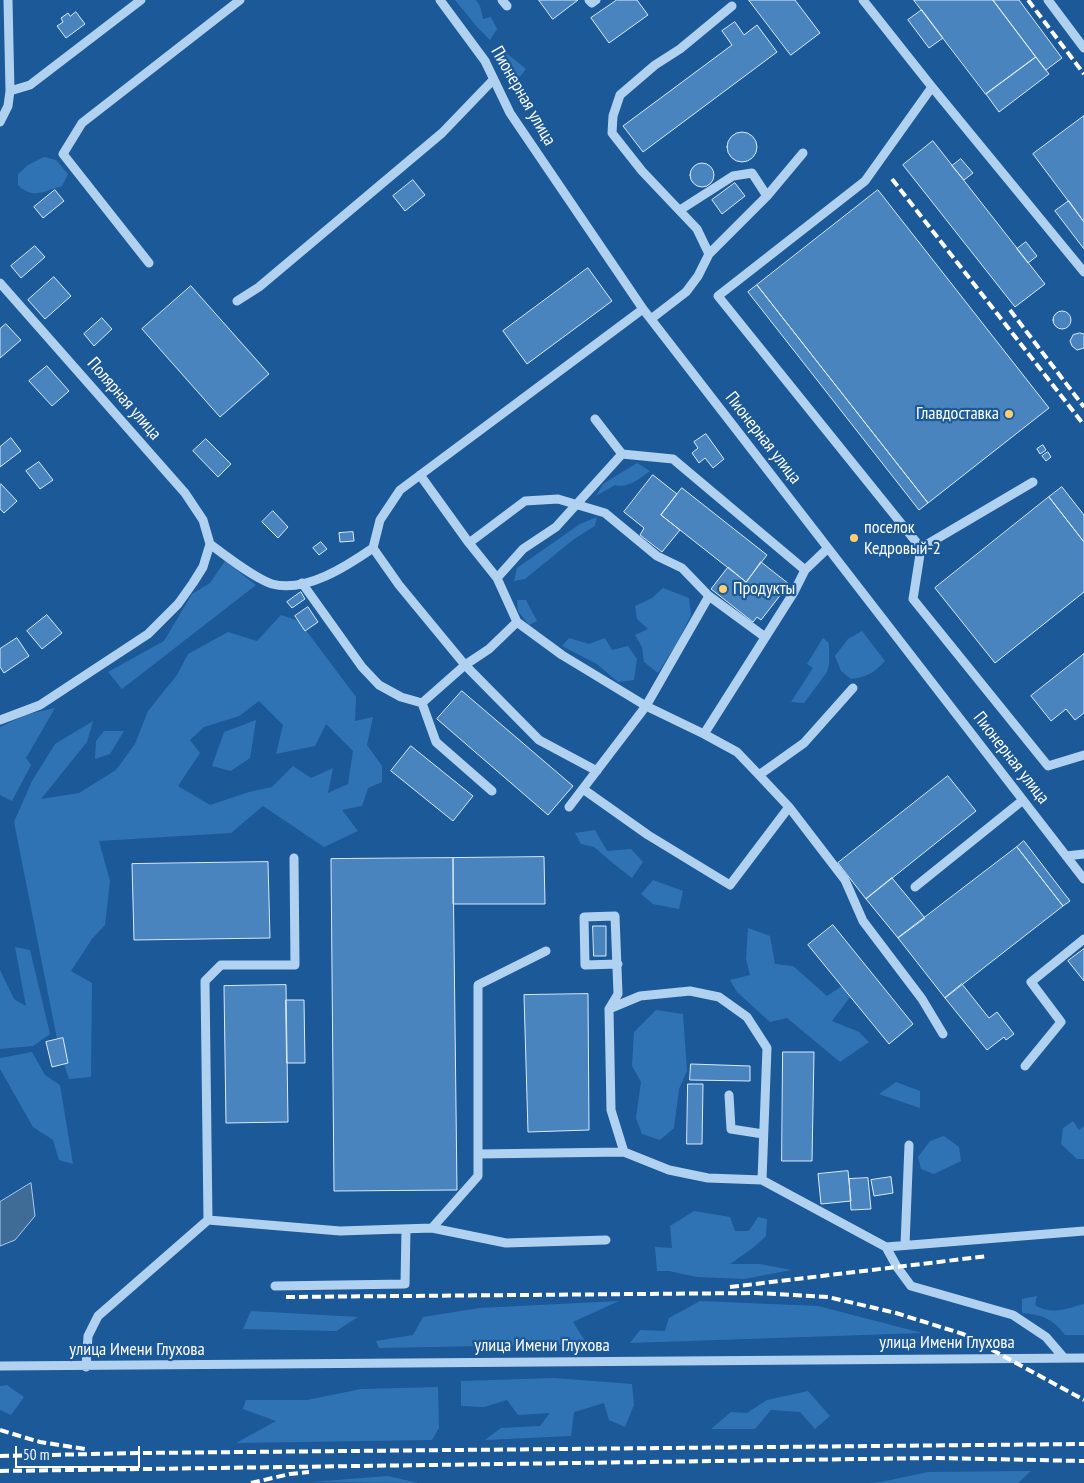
<!DOCTYPE html>
<html>
<head>
<meta charset="utf-8">
<style>
	body { margin:0 }
	#map { position:relative; width:1084px; height:1483px; overflow:hidden; background:#1c5998; font-family:"PT Sans Narrow",sans-serif }
	canvas { display:block }
	.scale { position:absolute; left:15px; top:1446px; width:125px; height:22px; box-sizing:border-box; border:2px solid #fff; border-top:0; padding-left:6px; font-size:15px; line-height:18px; white-space:nowrap; color:#fff; -webkit-text-stroke:4px #1c5998; paint-order:stroke }
</style>
</head>
<body>
<div id="map">
<canvas width="1084" height="1483"></canvas>
<div class="scale">50 m</div>
</div>
<script>
const c = document.querySelector('canvas').getContext('2d');
c.lineJoin = 'round';
function fillPath(path, color) { c.fillStyle = color; c.fill(path, 'evenodd'); }
function stroke(path, color, width, dash) { c.strokeStyle = color; c.lineWidth = width; c.lineCap = dash ? 'butt' : 'round'; c.setLineDash(dash || []); c.stroke(path); }
function write(font, color, halo, rows, align = 'center') {
  c.font = font + ' "PT Sans Narrow",sans-serif'; c.lineWidth = 4.5; c.setLineDash([]); c.textBaseline = 'middle'; c.strokeStyle = halo; c.fillStyle = color; for (const [text, x, y, turn = 0] of rows) {
    c.save(); c.translate(x, y); c.rotate((+turn || 0) * Math.PI / 180); c.textAlign = isNaN(turn) ? turn : align; if (halo) c.strokeText(text, 0, 0); c.fillText(text, 0, 0); c.restore();
  }
}
const green = new Path2D(`
	M455,0H476L480,6L483,19L491,17L497,29L490,40L478,28Z
	M504,51L526,69L518,79L510,85L509,74L499,64Z
	M44,157L56,160L68,174L62,186C44,191 33,200 18,185V174L28,165Z
	M637,463L650,471C641,478 627,489 615,485L596,496L603,484Z
	M597,517L595,526L574,539L525,579L514,581L517,568L580,524Z
	M225,561L256,585L122,689L108,672L164,641L192,594L210,583Z
	M663,588L689,598L691,615L677,643L658,673L644,662L642,647L635,635L648,629L637,619L635,606L652,598Z
	M517,600H526L537,621L529,625L518,611Z
	M281,615L299,621L356,697L355,721L373,717L367,745L382,766V782L368,788L362,806L342,810L358,831L324,847L263,806L231,833L99,841L110,881L105,925L92,939L71,971L92,983L91,1077L69,1079L64,1064L68,1062L63,1039H57L14,822L32,781L55,744L93,721L87,742L41,799L79,793L116,770L135,744L148,711L177,675L188,654L228,632L257,641ZM259,701L283,725L276,754L315,746L326,724L353,751L348,784L328,793L333,768L311,778L293,766L272,787L249,792L210,805L178,786L200,753L190,740L204,727L239,716Z
	M862,631L885,661C874,673 867,677 851,679L841,671L835,656L848,639Z
	M569,638L589,644L605,638L612,650L628,646L637,659L634,680L618,682L597,664L562,646Z
	M823,638L829,643V664L827,672L804,703L791,702L813,668L807,664Z
	M55,708L26,758L31,765L12,801L0,795V727L25,715Z
	M256,720L250,758L231,771L212,766L224,732Z
	M104,731H124L110,754L95,759L96,741Z
	M595,830L607,851L631,849L643,862L632,878L614,864L594,847L581,844L575,833Z
	M653,880L683,891L679,909L653,904L641,894Z
	M748,928L770,936L775,964L793,966L827,996L842,986L850,997L832,1021L859,1032L869,1042L840,1062L787,1018L770,1022L737,992L730,980L750,975L746,959Z
	M15,947L30,950L50,1034L33,1046L0,1049V970L14,999L26,1006Z
	M656,1010L683,1014L687,1071L679,1089L674,1128L660,1140L642,1134L636,1118L641,1082L632,1066L634,1032Z
	M32,1052L45,1075L60,1085L73,1164L59,1160L53,1140L33,1127L0,1069V1058Z
	M896,1082L920,1091V1108L879,1094Z
	M1073,1121L1079,1130L1084,1126V1159H1077L1061,1144L1063,1128Z
	M944,1136L959,1147L961,1161L934,1174L921,1169L918,1157L930,1141Z
	M694,1211L730,1217L735,1231H749L758,1217L767,1219L766,1236L753,1248L730,1264H760L791,1270L744,1279L697,1277L669,1271H657L655,1247L672,1248L670,1226Z
	M1037,1296L1035,1305C1050,1316 1068,1308 1084,1304V1335H1065C1052,1318 1043,1315 1022,1313V1299Z
	M619,1301L573,1322L587,1344L379,1348L376,1341L413,1335L423,1317L480,1308Z
	M700,1301L818,1306L922,1333L630,1343L640,1330L665,1331L669,1318Z
	M251,1311L358,1317L336,1331L243,1329Z
	M554,1378L632,1384L634,1405L625,1427L609,1420L604,1403L574,1412L571,1436L485,1440L501,1428L540,1426L550,1413L518,1415L507,1400L484,1407L461,1406V1381Z
	M7,1385L24,1397L11,1415L0,1410V1386Z
	M438,1387L439,1428L432,1440L236,1443L276,1421L243,1409L246,1400H307L361,1389Z
	M808,1391L830,1416L815,1429L800,1412L771,1410L755,1429H711L731,1412L747,1413L767,1400Z
	M1031,1471L1018,1483H870L881,1482L928,1472Z
	M388,1476L418,1483L311,1482Z`);
const water = new Path2D(`
	M31,1183L35,1216L15,1240L0,1246V1202Z`);
const building = new Path2D(`
	M539,0H578L553,19Z
	M617,0H637L648,15L609,43L591,18Z
	M749,0H795L820,33L791,55Z
	M914,0H993L1036,57L986,94Z
	M993,0H1019L1062,58L1046,70Z
	M922,10L943,38L929,48L908,20Z
	M76,12L85,24L66,38L57,26L63,22L61,18L68,13L70,16Z
	M735,22L744,35L757,25L777,52L643,152L623,126L732,45L722,31Z
	M1036,57L1049,74L999,112L986,94Z
	M1084,116V222L1033,154Z
	M727 147a15 15 0 1 1 30 0a15 15 0 1 1-30 0Z
	M933,141L1045,284L1015,307L903,165Z
	M961,159L973,173L964,180L952,166Z
	M690 175a12 12 0 1 1 24 0a12 12 0 1 1-24 0Z
	M413,180L425,195L405,211L393,196Z
	M735,183L745,196L722,214L712,200Z
	M55,190L64,201L43,218L34,207Z
	M878,190L1049,408L928,503L757,285Z
	M1069,201L1084,222V249L1055,211Z
	M1026,242L1037,256L1028,263L1017,249Z
	M35,246L45,257L21,278L11,266Z
	M588,268L612,301L527,364L503,331Z
	M54,277L71,296L45,319L28,300Z
	M757,285L928,503L919,510L748,292Z
	M191,286L269,374L220,417L142,329Z
	M1053 320a9 9 0 1 1 18 0a9 9 0 1 1-18 0Z
	M102,318L112,329L94,346L84,334Z
	M6,324L21,340L0,358V329Z
	M1080,333L1084,334V348L1077,350L1072,346L1070,341L1073,335Z
	M47,366L69,391L52,406L29,381Z
	M706,434L724,459L713,468L705,458L699,463L692,453L698,448L694,442Z
	M11,438L21,451L0,467V447Z
	M206,439L231,464L218,477L193,451Z
	M1043,445L1046,450L1040,454L1037,449Z
	M1048,452L1051,457L1046,461L1042,456Z
	M39,462L53,480L40,489L26,471Z
	M653,475L677,494L661,515L680,530L662,552L640,535L644,528L624,512Z
	M1,484L17,501L4,513L0,509V485Z
	M1062,487L1084,515V542L1049,497Z
	M682,488L767,555L746,582L661,515Z
	M1049,497L1084,542V592L995,663L935,588Z
	M273,511L288,527L278,538L262,522Z
	M353,532L354,541L340,542L339,533Z
	M321,542L327,549L319,555L313,548Z
	M761,562L789,584L761,620L757,617L753,622L711,589L728,567L746,582Z
	M301,592L305,599L292,608L287,602Z
	M308,607L318,622L305,631L295,616Z
	M47,615L62,633L42,649L27,631Z
	M17,638L29,656L4,673L0,667V649Z
	M1084,654V713L1075,720L1066,709L1051,721L1031,696Z
	M462,691L573,786L548,815L437,719Z
	M411,746L473,796L453,821L391,771Z
	M948,776L976,811L866,899L838,863Z
	M1024,841L1070,901L1063,906L1017,847Z
	M1017,847L1063,906L945,998L898,938Z
	M544,857L545,904H453V858Z
	M453,858L457,1190L334,1191L331,859Z
	M268,862L270,938L134,940L132,864Z
	M892,878L925,918L898,938L866,899Z
	M833,925L913,1024L889,1044L808,945Z
	M593,926H606V956H594Z
	M1084,949V981L1068,961Z
	M962,984L989,1018L997,1012L1014,1034L1006,1040L1004,1037L987,1050L945,998Z
	M286,985L288,1122L226,1123L224,986Z
	M588,994L589,1130L528,1132L524,995Z
	M286,1000H304L305,1063H287Z
	M63,1038L68,1063L52,1067L46,1042Z
	M783,1052H814L812,1161H782Z
	M691,1064L750,1066V1081L690,1080Z
	M688,1084H703L702,1144H687Z
	M848,1171L851,1201L821,1204L818,1174Z
	M891,1177L893,1193L874,1196L871,1180Z
	M868,1178L871,1209L851,1210L849,1179Z`);
const minor = new Path2D(`
	M440,0L485,61L510,113L643,309L1084,879
	M502,0L507,6
	M589,0L592,3L596,0
	M863,0L932,87L1084,272
	M1048,0L1084,48
	M932,87L865,181L718,296L921,548L913,599L1048,766L1084,755
	M10,91L30,85L141,0
	M0,122L8,106L10,91L8,0
	M680,210L733,176L752,173L767,196
	M709,254L767,196L803,153
	M149,263L63,154L82,123L240,0
	M0,283L185,493L203,520L210,544
	M237,301L259,287L442,133L493,80
	M651,319L686,292L698,276L709,254L697,229L642,171L612,133L613,116L620,95L655,65L680,49L732,6
	M595,419L622,454L673,459L805,570
	M420,475L469,543L497,578L517,622L562,655L646,706L704,734L737,752L759,775L789,807L845,880L863,921L922,999L943,1034
	M469,543L525,501L558,499L605,513L657,556L682,568L709,596L765,637
	M210,544C226,556 254,578 272,584C306,593 347,566 373,548
	M921,548L1033,482
	M497,578L523,549L556,527L622,454
	M302,583L362,667L379,685L401,697L422,703
	M0,720L40,705L148,634L178,604L193,583L203,567L210,544
	M704,734L794,592L805,570L828,548
	M597,771L539,740L465,665L399,585L373,548L380,520L400,490L643,309
	M759,775L804,743L853,688
	M583,789L648,835L730,885L789,807
	M492,791L436,742L422,703L465,665L489,649L517,622
	M569,807L646,706L709,596
	M1066,856L1084,854
	M915,887L1023,800
	M618,964L585,965L584,917L615,916L618,994L609,1009L611,1110L624,1152
	M609,1009L640,996L690,991L719,997L747,1017L767,1048L762,1180
	M1025,1066L1061,1022L1031,982L1084,939
	M729,1095L731,1129L763,1134
	M478,1154L624,1152L669,1170L708,1178L762,1180L886,1247L1084,1231
	M208,1220L340,1231L432,1228L478,1176V985L546,951
	M432,1228L506,1243L606,1240
	M905,1245L909,1145
	M886,1247L897,1267L911,1286L1013,1315L1046,1337L1064,1358
	M275,1286L405,1284L406,1229
	M0,1366L1084,1358
	M86,1367L88,1336L98,1316L208,1220L205,981L221,965H295L294,858`);
const rail = new Path2D(`
	M1028,0L1084,74
	M892,179L1084,425
	M1010,310L1084,407
	M730,1287L988,1256
	M286,1297L756,1293L828,1297L896,1313L963,1334L1084,1400
	M0,1430L40,1442L85,1449
	M0,1456L140,1453L1084,1444
	M0,1471L933,1458L1084,1461
	M251,1483L290,1474L309,1472`);
const markers = [
	[1009,414,5,"#ffce70"],
	[854,538,5,"#ffce70"],
	[723,589,5,"#ffce70"]
];
const streetNames = [
	["Пионерная улица",523,96,60],
	["Полярная улица",124,399,49],
	["Пионерная улица",763,438,52],
	["Пионерная улица",1011,758,52],
	["улица Имени Глухова",947,1343],
	["улица Имени Глухова",542,1346],
	["улица Имени Глухова",137,1350]
];
const poiNames = [
	["Главдоставка",999,414,"right"],
	["поселок",864,528],
	["Кедровый-2",864,549],
	["Продукты",733,589]
];
fillPath(green, '#3073b5');
fillPath(water, '#3f6b97');
stroke(water, '#a4ccf2', 1);
fillPath(building, '#4a84bf');
stroke(building, '#d8eafb', 1);
stroke(minor, '#b1d1f0', 9);
stroke(rail, '#fff', 4, [9, 4]);
for (const [x, y, r, color] of markers) { const dot = new Path2D(); dot.arc(x, y, r, 0, 2 * Math.PI); c.fillStyle = color; c.fill(dot); stroke(dot, '#1c5998', 2); }
write('18px', '#fff', '#1c5998', streetNames);
write('18px', '#fff', '#1c5998', poiNames, 'left');
</script>
</body>
</html>
